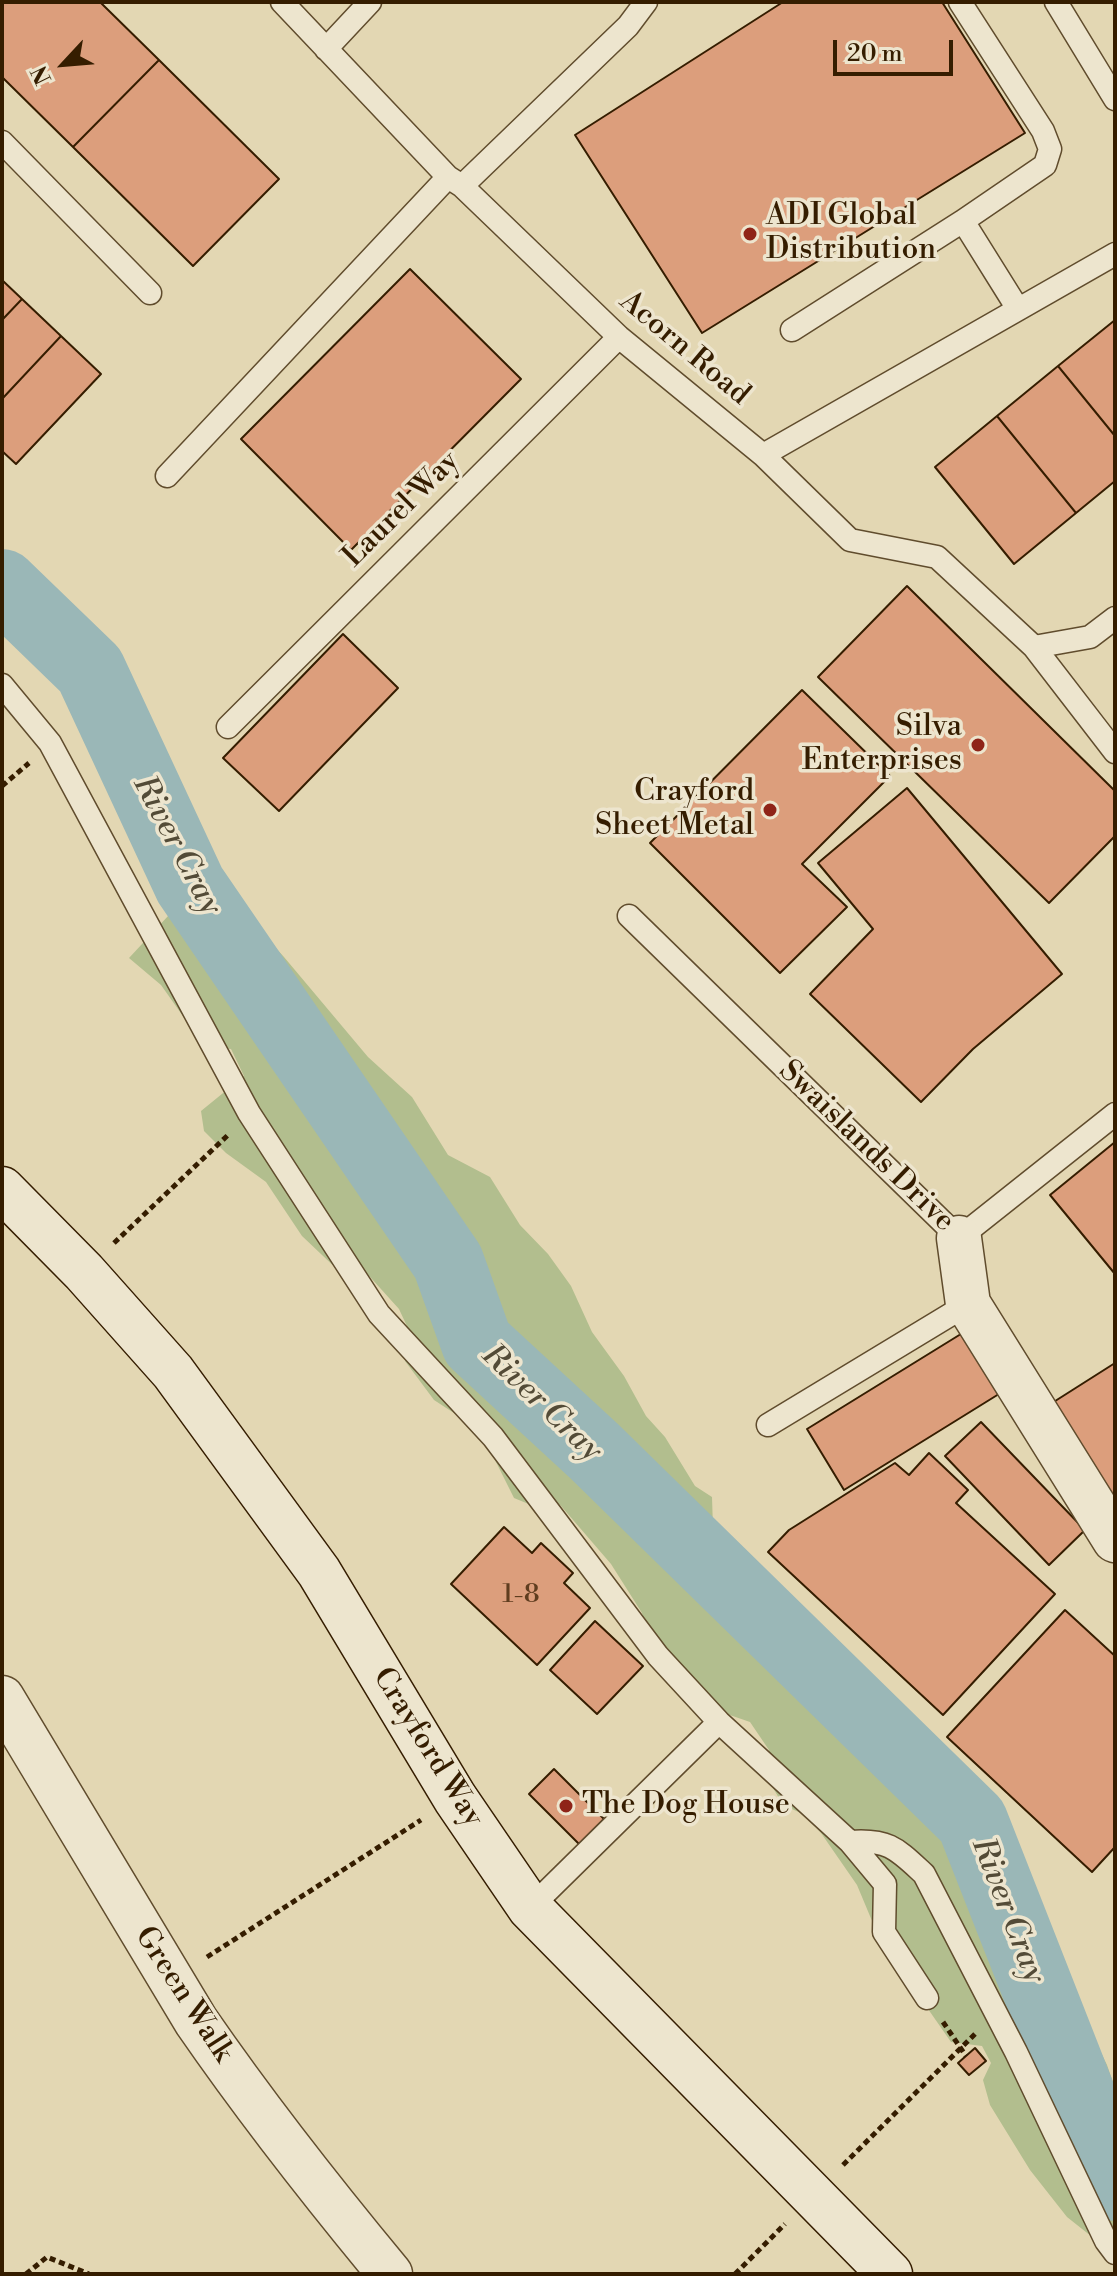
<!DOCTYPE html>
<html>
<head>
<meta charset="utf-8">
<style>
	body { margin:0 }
	#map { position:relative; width:1117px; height:2276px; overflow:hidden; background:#e3d7b3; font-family:"Libre Bodoni",serif }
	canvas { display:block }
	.frame { position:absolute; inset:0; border:4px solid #351d00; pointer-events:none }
	.north { position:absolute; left:24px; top:24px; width:80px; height:80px; -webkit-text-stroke:6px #ede5ce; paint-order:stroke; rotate:244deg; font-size:22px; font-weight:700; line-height:32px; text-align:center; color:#351d00 }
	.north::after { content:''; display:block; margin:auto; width:28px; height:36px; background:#351d00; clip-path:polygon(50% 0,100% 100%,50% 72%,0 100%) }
	.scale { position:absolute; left:833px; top:40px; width:120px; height:36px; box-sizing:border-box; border:4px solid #351d00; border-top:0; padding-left:10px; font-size:24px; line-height:28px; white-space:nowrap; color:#351d00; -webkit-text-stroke:6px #ede5ce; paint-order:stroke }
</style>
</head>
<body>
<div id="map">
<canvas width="1117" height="2276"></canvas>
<div class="frame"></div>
<div class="north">N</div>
<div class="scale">20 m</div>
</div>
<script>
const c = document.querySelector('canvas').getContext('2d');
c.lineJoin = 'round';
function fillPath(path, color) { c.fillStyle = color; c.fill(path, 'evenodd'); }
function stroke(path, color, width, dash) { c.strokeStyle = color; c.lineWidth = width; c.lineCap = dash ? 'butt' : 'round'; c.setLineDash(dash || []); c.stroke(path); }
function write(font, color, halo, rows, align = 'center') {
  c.font = font + ' "Libre Bodoni",serif'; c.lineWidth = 7; c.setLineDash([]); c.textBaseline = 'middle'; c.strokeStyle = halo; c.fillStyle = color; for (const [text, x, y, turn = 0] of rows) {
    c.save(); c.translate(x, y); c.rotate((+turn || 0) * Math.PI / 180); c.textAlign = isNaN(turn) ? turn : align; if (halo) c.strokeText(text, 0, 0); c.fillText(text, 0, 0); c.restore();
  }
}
const green = new Path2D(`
	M208,873L284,957L368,1057L412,1097L448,1155L490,1177L520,1225L548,1254L571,1286L592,1332L624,1376L646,1416L665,1437L695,1486L712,1497L713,1528L734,1555L790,1601L851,1671L866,1698L933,1766L1003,1830L1032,1885L1046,1946L1080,2010L1107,2065L1115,2088V2245L1096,2240L1067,2217L1030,2170L990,2105L983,2080L991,2063L982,2046L951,2042L880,1940L857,1885L821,1833L803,1814L783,1805L766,1776L769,1750L750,1722L724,1713L653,1659L642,1613L611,1564L561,1506L550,1498L531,1505L514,1498L480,1430L434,1400L405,1361L412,1337L399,1309L362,1268L341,1273L302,1236L266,1182L226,1153L204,1131L201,1111L244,1076L231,1049L204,1046L161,985L129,958Z`);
const river = new Path2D(`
	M2,585L90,670L190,885L448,1262L477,1343L594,1451L972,1821L1115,2185`);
const building = new Path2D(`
	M2,2H100L159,60L73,147L2,77Z
	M783,2H942L1025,133L702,333L575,135Z
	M159,60L279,179L193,266L73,147Z
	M410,269L521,379L351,550L241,439Z
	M2,280L22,299L2,320Z
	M22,299L61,336L2,399V320Z
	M1115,320V436L1058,366Z
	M61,336L101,374L16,464L2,451V399Z
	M1058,366L1115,436V481L1076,513L997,416Z
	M997,416L1076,513L1014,564L935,467Z
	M907,586L1115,791V836L1049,903L818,677Z
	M343,634L398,688L279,811L223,758Z
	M802,690L890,776L802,864L847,907L780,973L650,843Z
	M907,788L1062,974L973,1049L921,1102L810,994L873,929L818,863Z
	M1115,1142V1274L1050,1195Z
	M969,1329L1007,1389L844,1490L807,1429Z
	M1115,1363V1502L1052,1403Z
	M981,1422L1085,1530L1049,1565L945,1456Z
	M929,1453L968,1490L956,1503L1055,1594L943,1715L768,1552L789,1530L895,1463L909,1475Z
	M504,1527L532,1553L541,1543L573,1573L564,1583L590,1608L537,1665L451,1584Z
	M1065,1610L1115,1656V1847L1092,1872L947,1737Z
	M595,1621L643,1666L597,1714L550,1670Z
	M554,1769L604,1819L579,1844L529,1794Z
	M975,2048L986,2061L969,2075L958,2063Z`);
const path = new Path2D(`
	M2,786L29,763
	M114,1243L228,1135
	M207,1957L421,1820
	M943,2022L966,2056
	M843,2165L975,2034
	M26,2274L47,2257L89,2274
	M735,2274L785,2224`);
const service = new Path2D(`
	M282,2L448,177L462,186L619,337L763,455L1115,254
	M960,2L1043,131L1050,149L1045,165L963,221
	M1056,2L1115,99
	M326,49L370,2
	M2,142L150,293
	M462,186L628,26L646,2
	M792,330L963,221L1018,309
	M763,455L850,540L937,557L1034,647L1090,637L1115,618
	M167,476L448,177
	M1034,647L1115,752
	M2,685L50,743L249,1113L379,1314L493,1437L658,1656L719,1722L850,1842L885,1884L884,1932L927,1998
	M228,727L619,337
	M629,916L959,1238L1115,1114
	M768,1425L968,1304
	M850,1842C889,1839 897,1849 924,1874L1016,2052L1106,2241L1115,2253
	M530,1908L719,1722`);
const minor = new Path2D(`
	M959,1238L968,1304L1115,1540
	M2,1698L196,2021C256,2108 322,2192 390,2274`);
const secondary = new Path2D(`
	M2,1189L84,1272L173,1372L319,1572L455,1798L530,1908L890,2274`);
const markers = [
	[750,234,8,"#8f2418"],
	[978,745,8,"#8f2418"],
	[770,810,8,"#8f2418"],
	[566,1806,8,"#8f2418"]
];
const numberNames = [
	["1-8",521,1596]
];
const poiNames = [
	["ADI Global",766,217],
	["Distribution",766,251],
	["Silva",962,728,"right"],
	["Enterprises",962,762,"right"],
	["Crayford",754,793,"right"],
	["Sheet Metal",754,827,"right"],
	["The Dog House",582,1806]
];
const streetNames = [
	["Acorn Road",684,349,40],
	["Laurel Way",402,510,-45],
	["Swaislands Drive",866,1147,44],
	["Crayford Way",427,1748,58],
	["Green Walk",183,1995,57]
];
const waterNames = [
	["River Cray",176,846,62],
	["River Cray",541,1404,44],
	["River Cray",1007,1911,69]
];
fillPath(green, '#b2be8e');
stroke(river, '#9ab7b7', 72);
fillPath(building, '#dc9e7c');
stroke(building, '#351d00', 2);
stroke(service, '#604c2d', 25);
stroke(minor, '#604c2d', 47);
stroke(secondary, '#351d00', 47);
stroke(path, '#351d00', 5, [6, 4]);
stroke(service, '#ede5ce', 22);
stroke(minor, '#ede5ce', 44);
stroke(secondary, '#ede5ce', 44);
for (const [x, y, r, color] of markers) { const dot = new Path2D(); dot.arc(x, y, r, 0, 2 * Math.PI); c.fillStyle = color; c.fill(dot); stroke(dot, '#ede5ce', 3); }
write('26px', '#5f3d1f', null, numberNames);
write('30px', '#351d00', '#ede5ce', poiNames, 'left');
write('30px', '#351d00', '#ede5ce', streetNames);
write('italic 32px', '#534b37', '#ede5ce', waterNames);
</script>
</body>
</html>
